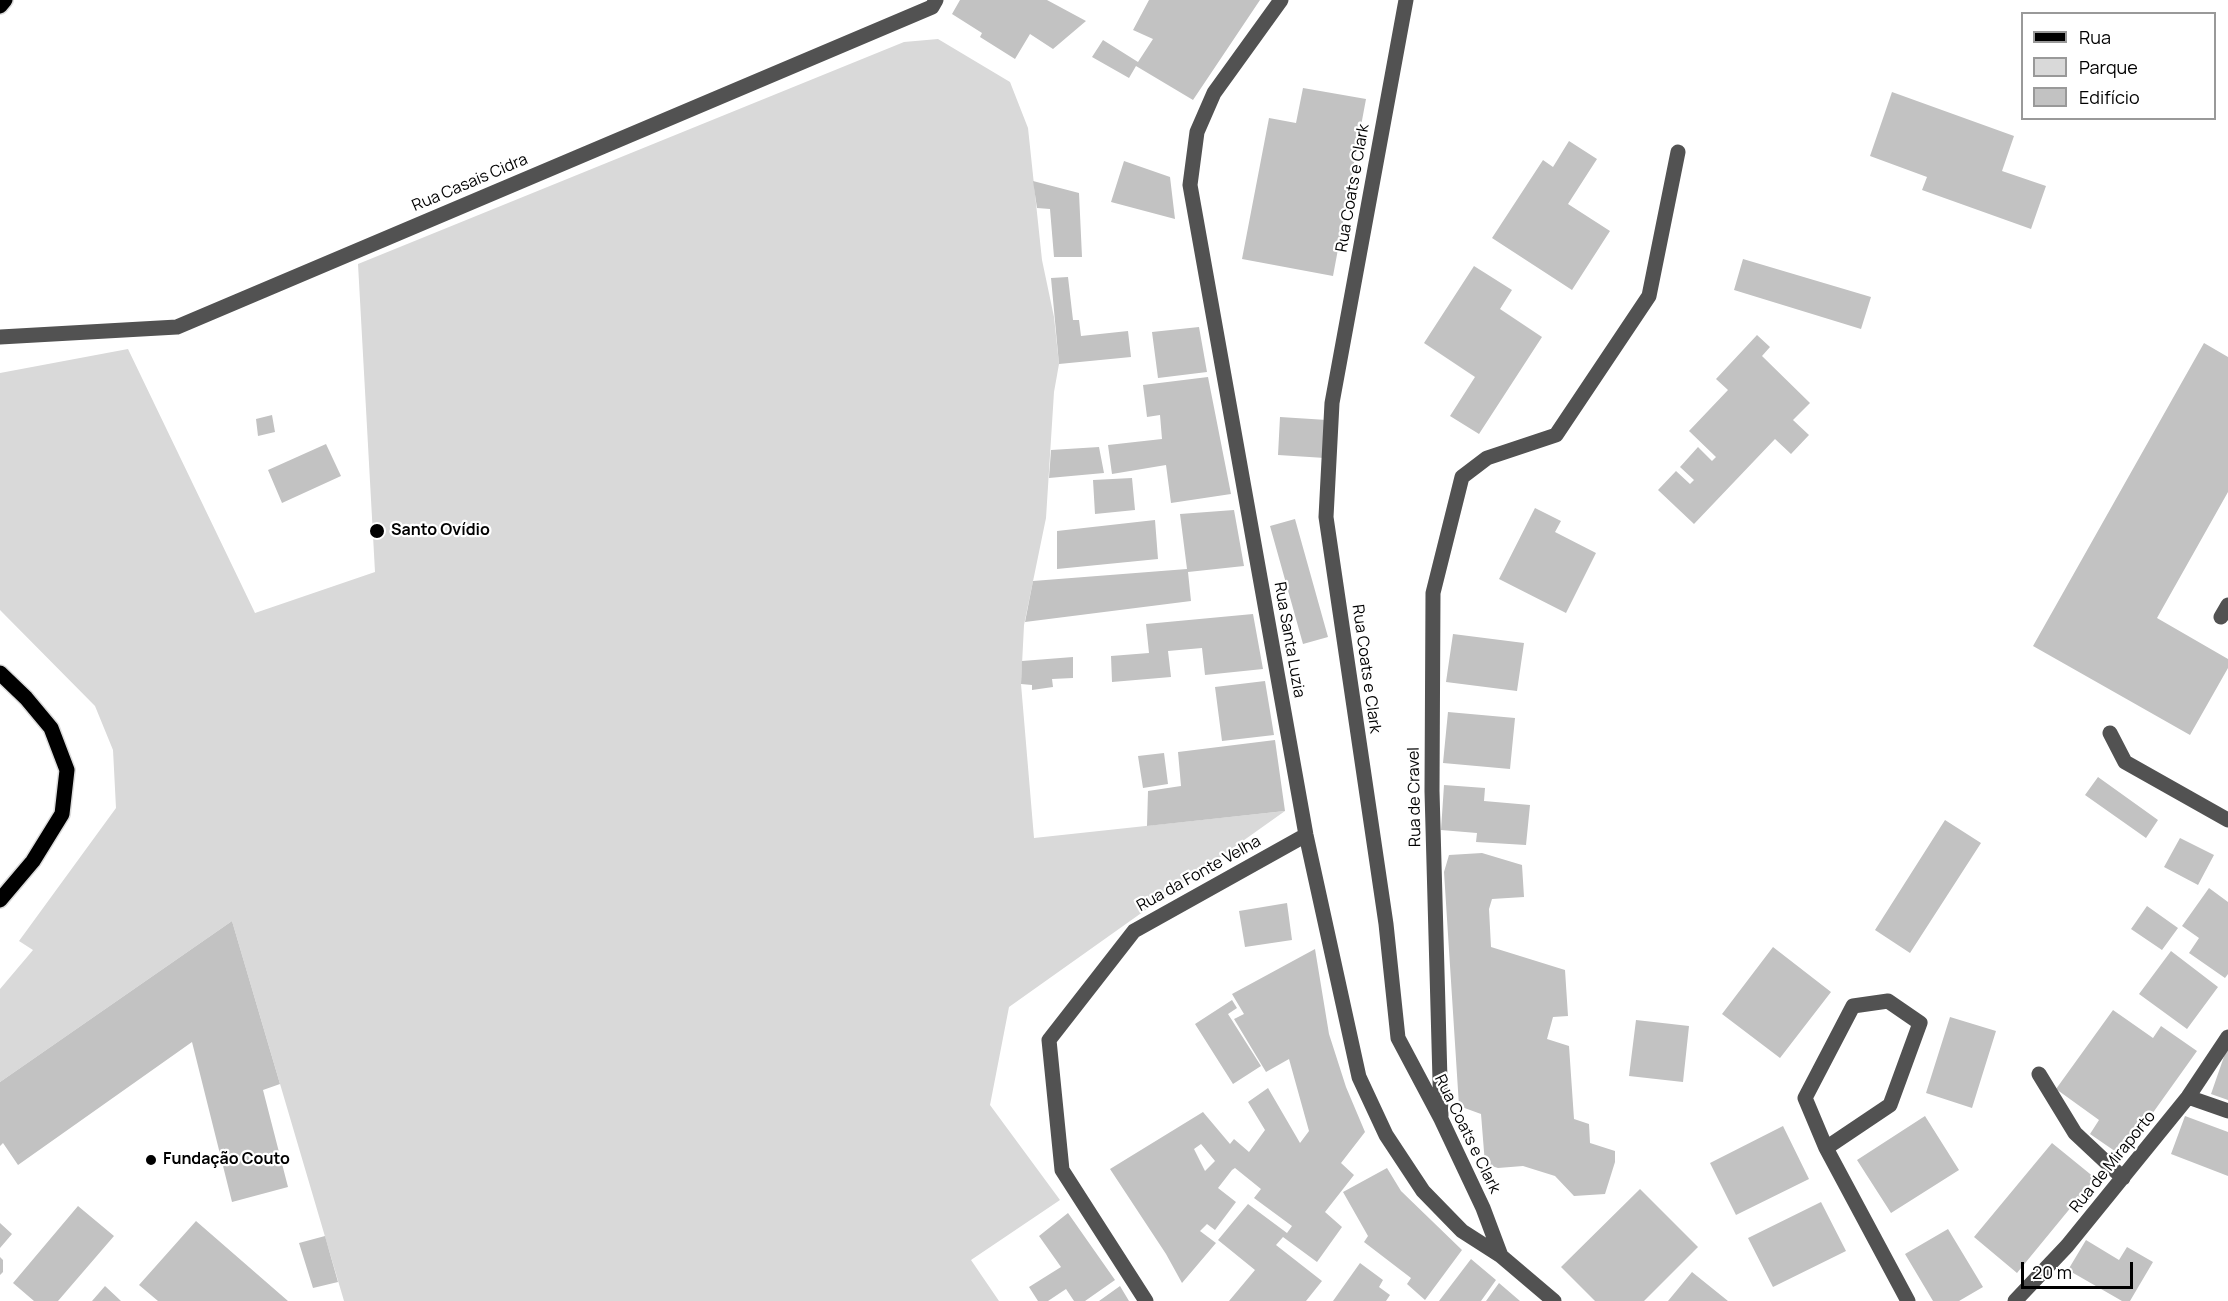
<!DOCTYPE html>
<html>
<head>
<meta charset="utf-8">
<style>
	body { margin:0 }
	#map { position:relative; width:2228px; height:1301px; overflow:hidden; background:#fff; font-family:Manrope,sans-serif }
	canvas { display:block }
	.legend { position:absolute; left:2021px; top:12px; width:195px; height:108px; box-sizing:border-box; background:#fff; border:2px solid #999; margin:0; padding:8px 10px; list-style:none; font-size:18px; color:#000 }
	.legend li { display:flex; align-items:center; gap:12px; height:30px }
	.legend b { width:30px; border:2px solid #999 }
	.scale { position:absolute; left:2021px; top:1262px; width:112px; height:27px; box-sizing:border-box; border:3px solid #000; border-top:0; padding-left:8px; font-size:18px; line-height:21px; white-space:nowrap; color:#000; -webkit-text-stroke:4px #fff; paint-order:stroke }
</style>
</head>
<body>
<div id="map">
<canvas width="2228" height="1301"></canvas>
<ul class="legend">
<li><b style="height:8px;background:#000"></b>Rua</li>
<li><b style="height:16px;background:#d9d9d9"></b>Parque</li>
<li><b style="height:16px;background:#c2c2c2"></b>Edifício</li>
</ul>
<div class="scale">20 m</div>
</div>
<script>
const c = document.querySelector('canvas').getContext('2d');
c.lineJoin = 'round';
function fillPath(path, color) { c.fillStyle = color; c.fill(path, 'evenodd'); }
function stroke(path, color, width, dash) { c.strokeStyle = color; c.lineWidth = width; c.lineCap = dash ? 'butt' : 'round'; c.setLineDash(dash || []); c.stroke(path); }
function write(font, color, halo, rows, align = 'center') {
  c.font = font + ' Manrope,sans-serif'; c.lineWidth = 4.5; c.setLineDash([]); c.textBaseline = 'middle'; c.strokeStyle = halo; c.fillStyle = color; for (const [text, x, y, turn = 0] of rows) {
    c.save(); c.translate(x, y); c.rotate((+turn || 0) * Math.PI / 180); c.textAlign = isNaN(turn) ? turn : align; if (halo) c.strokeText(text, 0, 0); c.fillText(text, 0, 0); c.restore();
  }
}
const green = new Path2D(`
	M938,39L1010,82L1028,128L1042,260L1054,317L1059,364L1054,392L1046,518L1024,625L1021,684L1034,838L1285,811L1009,1007L990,1105L1060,1200L971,1260L999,1301H344L232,921L0,1082V989L33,950L19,941L116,808L113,750L95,706L0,610V373L128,349L255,613L375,572L358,264L904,42Z`);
const building = new Path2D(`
	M960,0H1047L1086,21L1053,49L1030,34L1015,59L980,37L982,33L952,14Z
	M1149,0H1260L1193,100L1136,66L1129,78L1092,57L1103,40L1138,62L1153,39L1133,30Z
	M1303,88L1366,99L1333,276L1242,259L1269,118L1296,123Z
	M1892,92L2014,136L2002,171L2046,186L2031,229L1922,190L1927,177L1870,156Z
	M1569,141L1597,159L1568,204L1610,231L1572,290L1492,238L1543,160L1553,167Z
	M1124,161L1170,177L1175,219L1111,202Z
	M1033,181L1079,193L1082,257H1054L1050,209L1037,208Z
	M1743,259L1871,297L1861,329L1734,290Z
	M1474,266L1512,290L1500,309L1542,337L1479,434L1450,416L1475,377L1424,343Z
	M1068,277L1073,320H1079L1081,336L1128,331L1131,357L1059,364L1051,278Z
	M1199,327L1207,372L1158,378L1152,332Z
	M1757,335L1770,347L1762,356L1810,403L1793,420L1809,435L1791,454L1775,439L1694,524L1658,490L1676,471L1690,484L1694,480L1680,467L1698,447L1712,461L1716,457L1689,431L1728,390L1716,379Z
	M2204,343L2228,357V492L2157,618L2228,659V668L2190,735L2033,646Z
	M1208,377L1231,494L1171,503L1166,465L1112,474L1108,445L1162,439L1160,415L1147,417L1143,385Z
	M272,415L275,432L258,436L256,419Z
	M1280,417L1327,420L1325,458L1278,455Z
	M326,444L341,476L282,503L268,470Z
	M1099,447L1104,473L1049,478L1051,450Z
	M1132,478L1135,510L1095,514L1093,480Z
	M1535,508L1561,521L1555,532L1596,553L1566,613L1499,579Z
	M1234,510L1244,566L1188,572L1191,601L1025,622L1033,581L1187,569L1180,514Z
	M1295,519L1328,637L1303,644L1270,526Z
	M1155,520L1158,559L1057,569V531Z
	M1253,614L1263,669L1205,675L1202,648L1168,651L1171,677L1112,682L1111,656L1149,653L1146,624Z
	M1453,634L1524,643L1517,691L1446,682Z
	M1073,657V678L1052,679L1053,687L1032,690V685L1021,684L1022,661Z
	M1265,681L1274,735L1222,741L1215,687Z
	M1448,712L1515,718L1510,769L1443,763Z
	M1275,740L1285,811L1147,826L1148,791L1181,786L1178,752Z
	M1164,753L1168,784L1143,788L1138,756Z
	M2098,777L2158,820L2146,838L2085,795Z
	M1444,785L1485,788L1484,801L1530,805L1526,845L1476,842L1477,833L1441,830Z
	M1945,820L1981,843L1910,953L1875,930Z
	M2180,838L2214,855L2198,885L2164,867Z
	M1482,853L1522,865L1524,897L1492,899L1489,909L1491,947L1565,970L1568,1016L1553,1017L1547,1039L1569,1046L1574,1119L1589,1124L1590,1143L1615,1151V1162L1605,1194L1574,1196L1555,1176L1523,1166L1498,1168L1485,1164L1481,1114L1459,1106L1444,872L1449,855Z
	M2209,888L2228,902V974L2225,978L2189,953L2199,938L2182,926Z
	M1287,903L1292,940L1245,947L1239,911Z
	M2147,906L2178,928L2162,950L2131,929Z
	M232,921L280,1084L263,1090L288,1187L232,1202L192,1042L18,1165L3,1143L0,1146V1082Z
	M1773,947L1831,992L1780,1058L1722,1014Z
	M1315,949L1329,1034L1346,1087L1365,1132L1341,1163L1354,1175L1325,1212L1342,1227L1317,1262L1283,1237L1276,1245L1322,1281L1306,1301H1229L1255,1270L1218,1240L1248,1204L1287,1233L1292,1226L1254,1198L1261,1189L1235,1168L1232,1170L1218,1188L1236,1202L1215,1230L1207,1224L1200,1231L1216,1243L1182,1283L1166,1254L1110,1169L1203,1112L1230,1144L1234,1139L1249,1152L1265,1130L1248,1102L1268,1088L1300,1143L1309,1131L1289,1059L1266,1072L1234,1019L1244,1014L1232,994ZM1201,1144L1215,1161L1205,1171L1194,1149Z
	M2171,951L2218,987L2187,1029L2139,994Z
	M1232,1000L1237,1008L1228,1014L1261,1066L1233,1084L1195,1024Z
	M2113,1010L2153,1038L2161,1026L2197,1051L2122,1156L2090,1134L2099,1120L2056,1089Z
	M1950,1017L1996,1031L1972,1108L1926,1093Z
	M1636,1020L1689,1026L1683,1082L1629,1076Z
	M2228,1045V1100L2211,1094Z
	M1925,1116L1959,1170L1891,1213L1857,1160Z
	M2185,1116L2228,1132V1176L2171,1154Z
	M1783,1126L1809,1179L1736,1215L1710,1163Z
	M2052,1143L2095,1178L2017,1273L1974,1237Z
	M1387,1168L1401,1191L1462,1250L1425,1300L1407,1284L1411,1278L1364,1242L1368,1236L1343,1192Z
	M1640,1189L1698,1247L1644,1301H1595L1561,1267Z
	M1821,1202L1846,1251L1773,1287L1748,1238Z
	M78,1206L114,1236L58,1301H34L13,1283Z
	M1068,1213L1115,1280L1085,1301H1074L1066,1289L1048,1301H1038L1029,1287L1061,1267L1039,1236Z
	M196,1221L288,1301H158L139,1285Z
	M0,1223L12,1234L0,1248Z
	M1948,1229L1983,1287L1959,1301H1933L1905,1254Z
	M325,1236L338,1282L313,1288L299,1243Z
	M2086,1240L2119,1260L2127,1247L2153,1262L2130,1301H2122L2068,1270Z
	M0,1257L3,1260V1272L0,1275Z
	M1471,1259L1496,1280L1481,1301H1439Z
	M1360,1263L1383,1280L1379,1287L1390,1295L1386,1301H1333Z
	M1692,1272L1728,1301H1668Z
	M1499,1283L1520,1301H1486Z
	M105,1286L121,1301H92Z
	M1120,1286L1129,1301H1099Z`);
const minor = new Path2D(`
	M1281,0L1214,93L1197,132L1190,185L1306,835L1359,1077L1386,1135L1423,1191L1462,1231L1501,1256L1554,1301
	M1406,0L1332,403L1326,517L1386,924L1398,1038L1441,1119L1483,1208L1501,1256
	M0,337L177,327L932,7L936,0
	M2221,617L2228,605
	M2110,733L2125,762L2228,820
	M2039,1074L2075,1133L2123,1178
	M2188,1097L2228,1111
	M1441,1116L1432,791L1433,593L1462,477L1487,458L1556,435L1649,296L1678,152
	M1826,1148L1890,1105L1920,1023L1888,1001L1853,1006L1805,1098L1826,1148L1908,1301
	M1146,1301L1062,1170L1049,1040L1134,931L1306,835
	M2015,1301L2067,1246L2188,1097L2228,1037`);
const major = new Path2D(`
	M0,6L5,0
	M0,673L26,698L51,728L67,770L62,814L33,861L0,900`);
const markers = [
	[377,531,8,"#000"],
	[151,1160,6,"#000"]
];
const streetNames = [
	["Rua Casais Cidra",470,183,-23],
	["Rua Coats e Clark",1353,188,-80],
	["Rua Santa Luzia",1289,640,80],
	["Rua Coats e Clark",1366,669,82],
	["Rua de Cravel",1415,797,-91],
	["Rua da Fonte Velha",1199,874,-29],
	["Rua Coats e Clark",1467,1134,64],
	["Rua de Miraporto",2113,1162,-51]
];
const poiNames = [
	["Santo Ovídio",391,531],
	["Fundação Couto",163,1160]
];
fillPath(green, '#d9d9d9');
fillPath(building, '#c2c2c2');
stroke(major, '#dbdbdb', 18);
stroke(minor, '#525252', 15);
stroke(major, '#000', 15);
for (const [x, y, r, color] of markers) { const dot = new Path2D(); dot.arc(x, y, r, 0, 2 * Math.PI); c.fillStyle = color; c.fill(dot); stroke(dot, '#fff', 2); }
write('16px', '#000', '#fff', streetNames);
write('bold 16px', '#000', '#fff', poiNames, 'left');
</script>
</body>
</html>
